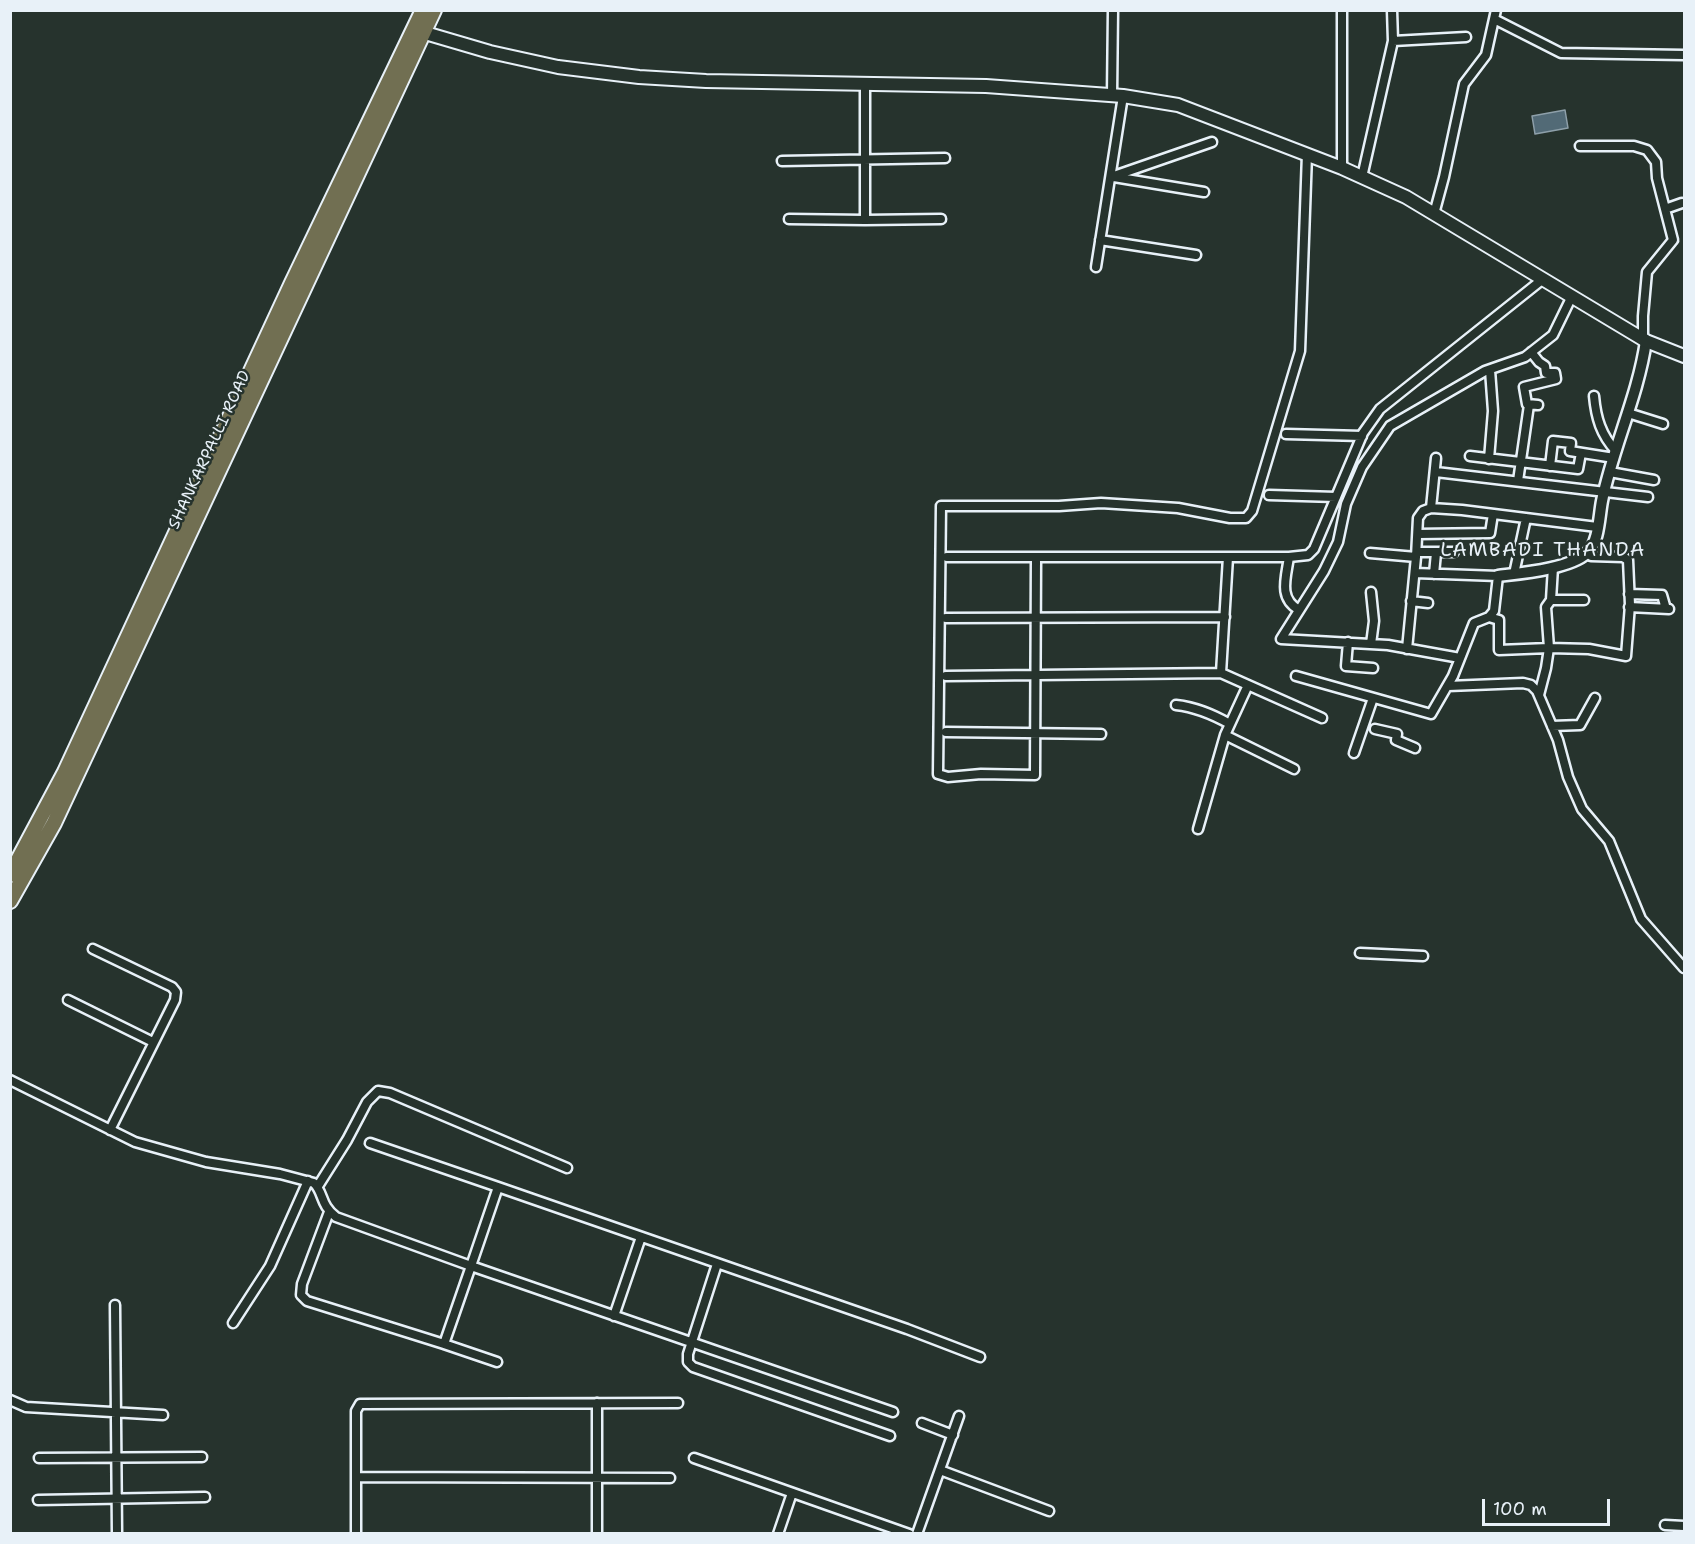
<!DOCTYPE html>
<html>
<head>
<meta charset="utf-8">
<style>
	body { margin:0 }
	#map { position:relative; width:1695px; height:1544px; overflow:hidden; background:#26332d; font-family:"Shantell Sans",sans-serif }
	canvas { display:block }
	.frame { position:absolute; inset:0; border:12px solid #e8f1f8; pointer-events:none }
	.scale { position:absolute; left:1482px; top:1499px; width:128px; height:27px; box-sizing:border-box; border:3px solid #e8f1f8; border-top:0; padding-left:8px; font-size:18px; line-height:21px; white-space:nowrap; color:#e8f1f8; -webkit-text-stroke:4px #26332d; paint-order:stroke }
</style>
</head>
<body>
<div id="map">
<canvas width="1695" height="1544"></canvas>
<div class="frame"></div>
<div class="scale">100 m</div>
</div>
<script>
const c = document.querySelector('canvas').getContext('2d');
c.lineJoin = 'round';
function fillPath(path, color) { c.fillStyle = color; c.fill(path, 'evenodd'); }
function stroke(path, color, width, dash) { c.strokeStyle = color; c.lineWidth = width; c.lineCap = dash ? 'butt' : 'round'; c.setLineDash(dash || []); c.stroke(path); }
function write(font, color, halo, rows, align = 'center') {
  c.font = font + ' "Shantell Sans",sans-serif'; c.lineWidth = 5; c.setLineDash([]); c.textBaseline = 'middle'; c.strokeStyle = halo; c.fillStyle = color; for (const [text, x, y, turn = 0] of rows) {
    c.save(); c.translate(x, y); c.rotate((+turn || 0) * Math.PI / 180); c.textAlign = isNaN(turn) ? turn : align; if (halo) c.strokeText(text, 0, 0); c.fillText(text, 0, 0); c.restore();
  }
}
const water = new Path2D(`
	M1565,110L1568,128L1535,134L1532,116Z`);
const minor = new Path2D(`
	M1342,10V168
	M1494,19L1561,53L1684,55
	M1393,41L1466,37
	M865,84V220L941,219
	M1112,95L1113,10
	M1580,146H1634L1647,150L1656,162L1657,178L1673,240L1647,272L1643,316V340
	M782,161L945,158
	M1111,177L1212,142
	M1114,177L1204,192
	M1362,177L1393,41L1392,10
	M1665,209L1682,203
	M1434,214L1444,177L1464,84L1486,55L1496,10
	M789,219L865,220
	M1100,240L1196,255
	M1096,267L1123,96
	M1531,352L1539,362L1545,366L1546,373H1555L1556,379L1524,387L1527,404L1538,405
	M1594,396C1596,418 1601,435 1616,451
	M1628,413L1663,424
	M1286,434L1362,436
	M1470,456L1578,469L1581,453
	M1489,459L1493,411L1490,370
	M1550,466L1553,441L1571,443L1570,451L1614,458
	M1436,472L1648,497
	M1610,472L1654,480
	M1518,481L1529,405
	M1269,495L1336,497
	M1431,508L1436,458
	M1418,534L1490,533L1493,514
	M1417,552H1454
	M1370,553L1416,557
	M947,557H1289L1308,555L1314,549L1363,433L1380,409L1543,279
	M1289,557C1286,578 1278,598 1299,610
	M1036,558L1035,775L981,774L948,777L938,774L941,506H1059L1101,503L1178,508L1230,518H1246L1252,511L1300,351L1307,154
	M1434,574L1436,553
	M1514,574L1526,518
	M1371,592L1374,621L1371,644
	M1629,594L1662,595L1666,609
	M1551,600L1553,567
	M1411,601L1428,603
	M1629,607L1669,609
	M1489,617L1499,620V650L1549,648L1546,607L1551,600H1584
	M946,618L1225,617
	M1348,642L1346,666L1373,668
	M1407,649L1416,557L1418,518L1423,511L1431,508L1462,510L1597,527
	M1460,658L1388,645L1281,639L1324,571L1338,542L1346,504L1362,467L1390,426L1485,371L1525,357L1553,335L1572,296
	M1221,673L1322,718
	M946,676L1221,673L1228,557
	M1296,676L1431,714L1453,676L1474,623L1489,617L1494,611L1498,576L1415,573
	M1448,686L1523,683L1531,685L1537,691L1558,740L1568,777L1582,809L1609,841L1641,919L1684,968
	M1539,695L1546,668L1549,648L1589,649L1626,656L1630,605L1628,560L1623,557L1591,556L1588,553
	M1176,705C1196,707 1212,714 1230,724
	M1552,726L1580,725L1595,698
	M1375,729L1397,734L1396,740L1415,748
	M946,732L1101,734
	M1225,735L1294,769
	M1354,753L1373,698
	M1198,829L1225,735L1248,685
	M93,949L172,987L176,992L175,1000L110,1130
	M1360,953L1423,956
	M68,1000L153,1042
	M10,1080L135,1142L206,1162L280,1174L314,1183C324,1193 320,1205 336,1217L471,1266L498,1187L907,1329L980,1357
	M370,1143L498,1187
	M318,1186L347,1140L367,1102L378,1091L390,1093L567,1168
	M329,1212L302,1284L301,1295L307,1301L444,1344L471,1266L893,1412
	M717,1264L688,1354V1362L693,1367L890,1436
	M115,1305L117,1534
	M614,1316L641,1237
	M233,1323L270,1266L308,1181
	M444,1344L497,1362
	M10,1400L26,1407L163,1415
	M597,1403V1534
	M922,1423L953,1435
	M39,1458L202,1457
	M694,1458L909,1534
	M940,1470L1049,1511
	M357,1477L670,1478
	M38,1500L205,1497
	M1665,1525L1684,1526
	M356,1534V1411L360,1404L678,1403
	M778,1534L792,1493
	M917,1534L959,1416`);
const tertiary = new Path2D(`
	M1498,576C1522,573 1569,569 1587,553C1599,543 1599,516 1602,501C1613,447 1638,396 1646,341`);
const secondary = new Path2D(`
	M415,30L490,52L558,67L639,77L706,81L986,86L1123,96L1178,105L1342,168L1406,197L1646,341L1684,356`);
const primary = new Path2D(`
	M10,875L65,772L292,283L423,10
	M10,901L54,823L434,10`);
const streetNames = [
	["SHANKARPALLI ROAD",210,450,-65]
];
const quarterNames = [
	["LAMBADI THANDA",1543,551]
];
fillPath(water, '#526a76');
stroke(water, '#8ea0aa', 1.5);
stroke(minor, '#e8f1f8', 13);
stroke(tertiary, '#e8f1f8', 15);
stroke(secondary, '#e8f1f8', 16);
stroke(primary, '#e8f1f8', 18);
stroke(minor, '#26332d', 8);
stroke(tertiary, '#26332d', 10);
stroke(secondary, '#26332d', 12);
stroke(primary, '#716f52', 14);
write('16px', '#e8f1f8', '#26332d', streetNames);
c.letterSpacing = '1.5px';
write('20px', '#e8f1f8', '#26332d', quarterNames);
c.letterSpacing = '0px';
</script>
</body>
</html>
